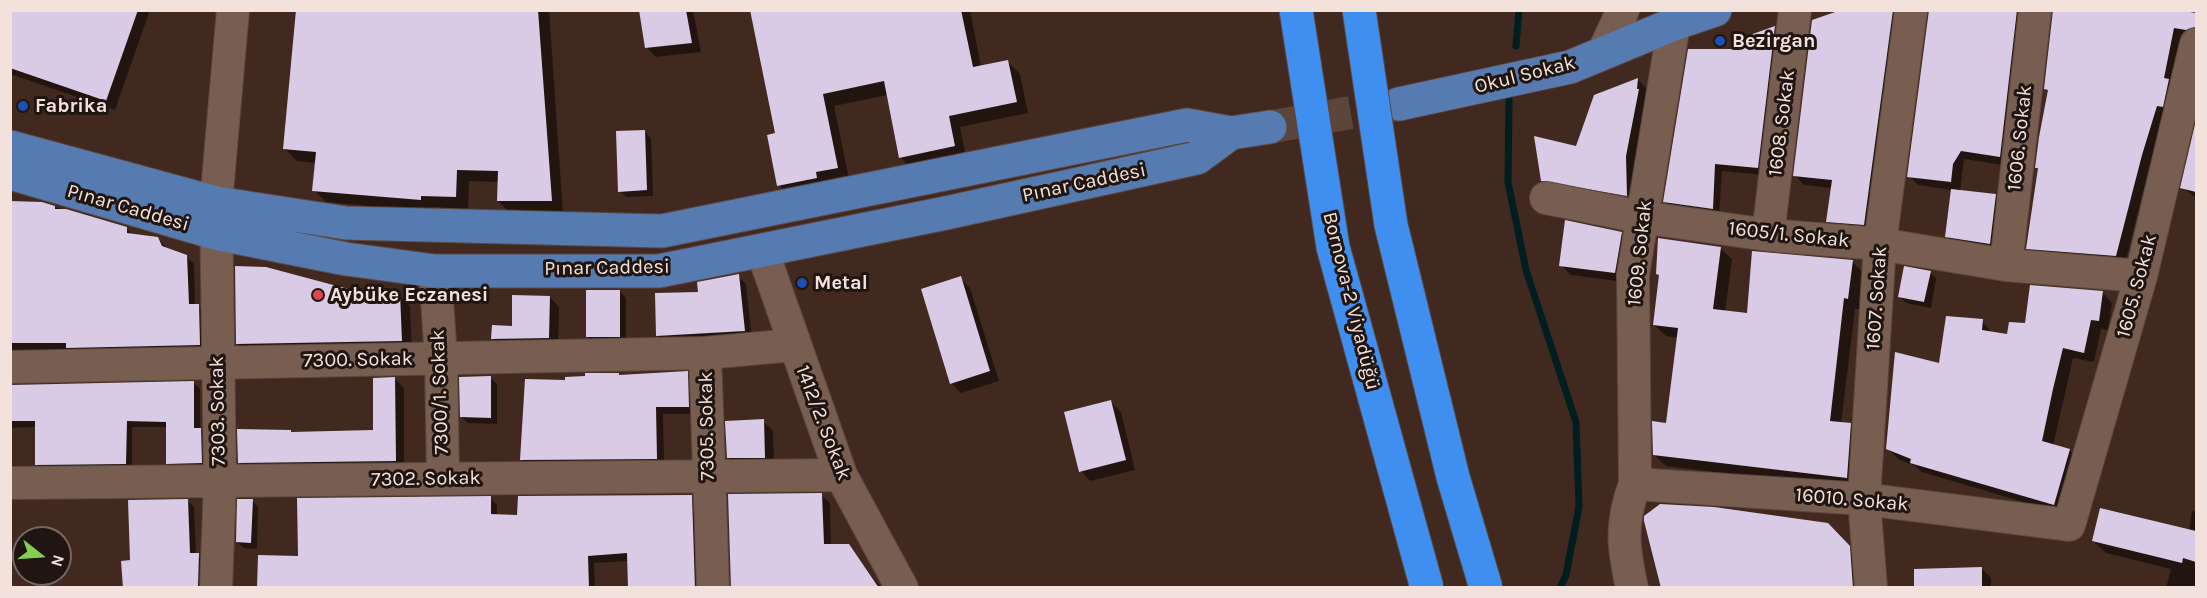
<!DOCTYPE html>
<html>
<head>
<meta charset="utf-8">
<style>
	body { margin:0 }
	#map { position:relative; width:2207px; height:598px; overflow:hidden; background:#41291f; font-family:Karla,sans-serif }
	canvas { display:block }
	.frame { position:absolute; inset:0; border:12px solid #f3e2dc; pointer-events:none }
	.north { position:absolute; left:12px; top:526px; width:60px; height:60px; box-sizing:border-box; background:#201510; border:2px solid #746762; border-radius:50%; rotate:107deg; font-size:16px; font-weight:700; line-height:24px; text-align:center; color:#f3e2dc }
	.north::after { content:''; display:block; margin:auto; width:21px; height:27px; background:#84d04e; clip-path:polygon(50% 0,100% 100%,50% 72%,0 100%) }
</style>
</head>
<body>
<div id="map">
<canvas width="2207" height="598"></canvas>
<div class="frame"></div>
<div class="north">N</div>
</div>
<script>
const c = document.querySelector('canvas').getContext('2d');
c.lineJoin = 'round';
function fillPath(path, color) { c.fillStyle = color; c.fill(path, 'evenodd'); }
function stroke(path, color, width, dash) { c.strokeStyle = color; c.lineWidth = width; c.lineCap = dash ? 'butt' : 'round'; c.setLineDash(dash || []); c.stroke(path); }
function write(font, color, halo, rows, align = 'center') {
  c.font = font + ' Karla,sans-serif'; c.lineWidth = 6; c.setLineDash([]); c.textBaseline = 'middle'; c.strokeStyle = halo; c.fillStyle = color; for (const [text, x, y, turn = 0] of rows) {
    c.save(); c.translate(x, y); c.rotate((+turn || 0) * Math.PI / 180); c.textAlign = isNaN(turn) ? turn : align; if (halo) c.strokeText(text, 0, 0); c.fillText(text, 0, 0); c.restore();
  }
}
const shadow = new Path2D(`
	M10,10H150L115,110L10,74Z
	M297,10H549L563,213H510L498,201L499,182L469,181L468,209L433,207L432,212L326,202L314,190L317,163L297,161L285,149Z
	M640,10H693L701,52L656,57L646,47Z
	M752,10H970L981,67L1008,62L1020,74L1028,113L960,127L966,158L912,169L900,157L888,95L834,106L849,179L790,197L779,185L777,134Z
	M1846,10H1905L1873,233L1837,230L1828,221L1832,188L1804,185L1795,175Z
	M1930,10H2029L2009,166L1964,159L1960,192L1995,196L2005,206L2000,253L1957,246L1947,236L1952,190L1918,185L1909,176Z
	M2054,10H2196V38L2183,36L2166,115L2150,164L2125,264L2037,257L2028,248L2040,170L2037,167L2049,92L2046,88Z
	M1774,28L1782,35L1765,175L1722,171L1719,215L1672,209L1665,201L1736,50Z
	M1638,80L1646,88L1647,99L1634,166V196L1548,180V183L1634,199L1635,203L1551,189L1542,180L1577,147Z
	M2196,122V198L2182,187Z
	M644,131L651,138L653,196L626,197L619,191Z
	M10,199L14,203L55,207L126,228L133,235L158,238L167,249L186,256L194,264L195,305L206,312L207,352L74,355L70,350L10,351Z
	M1621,233L1631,243L1625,282L1571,275L1561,265Z
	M1720,248L1732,259L1725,312L1749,315L1852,261L1863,273L1859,309H1855L1841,424L1850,425L1861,436L1858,489L1666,466L1654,455L1668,425L1678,338L1666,336L1654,325L1660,276L1657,274Z
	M1930,272L1936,279L1931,308L1906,303L1900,297Z
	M738,276L746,284L752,339L666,344L657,335L700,293Z
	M960,278L970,288L999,381L961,393L951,383Z
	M620,291L626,298V343H594L587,337Z
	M2102,292L2112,303L2108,330L2101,329L2094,362L2073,358L2053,446L2070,451L2080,461L2064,514L1922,472L1915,466L1898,459L1888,449L1940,365L1982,321L1992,333L2008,336L2026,325Z
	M367,295H399L410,306L412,352L249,355L238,344Z
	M550,297L559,307L558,347L503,348L493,339L513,327Z
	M687,373L694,380L695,414H663L664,465L529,467L522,460L567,382L619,374L621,376Z
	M490,378L497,384V424L468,423L461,417Z
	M395,379L404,388V470L248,471L239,462L292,434L375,432Z
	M194,383L200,389V429L207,436L208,469H174L168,463V427H132V470L43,471L36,464V427L10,428V386Z
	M1111,402L1121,412L1135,470L1090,481L1081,471Z
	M763,421L773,431L774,467H738L728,457Z
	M821,495L830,503L831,546H849L881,588H790Z
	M691,497L699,504L701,588H629L628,561L594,563L595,588H259L300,558L490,498L497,505V516L518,517Z
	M252,500L258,507L257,549L244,548L237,542Z
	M187,501L194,507L196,555L205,561V588H124L131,561Z
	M2192,511L2196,512V588H2166L2171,569L2106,553L2093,541L2189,531Z
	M1827,525L1861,560L1864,588H1663Z
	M1981,568L1991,578V588H1916Z`);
const stream = new Path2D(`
	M1516,46L1519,10
	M1509,99L1508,182L1526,270L1576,422L1579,507L1566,575L1560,588`);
const building = new Path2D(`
	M10,10H138L106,101L10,68Z
	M296,10H538L552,201H497L498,171L457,170L456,197L421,196V200L312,191L316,152L283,149Z
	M639,10H686L692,43L645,48Z
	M750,10H961L973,67L1008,60L1017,102L949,116L955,146L899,158L884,81L823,94L838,168L816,172L817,178L777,186L767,135L775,133Z
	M1841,10H1893L1864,225L1826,222L1832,180L1793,176L1812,20Z
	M1929,10H2017L2000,157L1961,151L1953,164L1951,182L1907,177Z
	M2053,10H2178L2196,13V27L2186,30L2174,28L2164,78L2169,79L2163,107L2157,106L2142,155L2116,256L2026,249L2038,168H2035L2039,137L2048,90L2044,89Z
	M1775,26L1758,168L1715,164L1713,209L1663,202L1688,49H1735L1736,40Z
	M1638,78L1637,89H1639L1626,156L1627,196L1541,181L1534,136L1576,146L1594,95Z
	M2196,120V192L2180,188Z
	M645,130L647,190L618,192L616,131Z
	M1951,189L1996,194L1990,244L1945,237Z
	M10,201L42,202L55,206V209H66L127,227V233L158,237L162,246L187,255L189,304H199L200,345L66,348V343H10Z
	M1565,220L1622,232L1615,273L1559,266Z
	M1658,238L1721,247L1713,309L1747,313L1752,251L1853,260L1848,299L1844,298L1830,421L1851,423L1847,478L1653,455L1652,421L1666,423L1678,328L1653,325L1659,275L1656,274Z
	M235,266L266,267L367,294L400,293L402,341L236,344Z
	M1904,266L1931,271L1924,302L1898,297Z
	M739,274L745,331L656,336L655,293L698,292L697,282Z
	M961,276L990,371L950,384L921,289Z
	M2030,285L2103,291L2099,321L2091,320L2084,353L2063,348L2053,389L2042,441L2070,449L2054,505L1910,463L1911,459L1886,449L1895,352L1939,363L1946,316L1983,319L1982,330L2007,334L2009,322L2025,323Z
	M586,290H620V337H586Z
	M512,295L550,296L549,338L491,339L492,325L512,326Z
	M688,371L689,407H656L657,459L520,460L525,379L565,380V377L585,376V373H619V375Z
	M491,376V418L460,417L459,377Z
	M395,377L396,461L238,463L237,429L291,430V432L373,430V378Z
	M194,381V428H201L202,463L166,464V422L127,421L126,464L35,465V421H10V385Z
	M1111,400L1126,460L1079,472L1064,412Z
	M764,419L765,458H727L725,421Z
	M822,493L824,544H849L879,588H731L728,494Z
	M692,495L695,588H628L627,553L588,556L589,588H257L258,555L298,556L297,498L491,496V514L517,515L518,496Z
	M188,499L190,553H199L198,588H123L121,561L130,560L128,500Z
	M237,499H253L251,543L236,542Z
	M1660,504L1714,507L1828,523L1850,546L1853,588H1661L1644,521V516Z
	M2100,508L2196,531V562L2183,558L2182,563L2092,541Z
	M1982,567V588H1914V569Z`);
const majorTunnel = new Path2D(`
	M1270,127L1399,104`);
const minor = new Path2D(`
	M1603,53L1623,10
	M1546,198L1641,217L1768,235L1880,244L2006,265L2141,276
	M1768,235L1795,10
	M762,250L841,475L902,588
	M2006,265L2035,10
	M435,271L441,358L443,478
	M10,367L705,353
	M10,483L841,475
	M1635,484L1864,499L2069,525L2141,276L2196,44
	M216,588L220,483L216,203L233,10
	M713,588L705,353L794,345
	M1632,588C1623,547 1620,523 1635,484L1633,275L1674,24
	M1871,588L1864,499L1880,244L1911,10`);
const major = new Path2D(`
	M1399,104L1570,67L1674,24L1715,10
	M10,147L216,203L346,223L662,231L1187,125L1231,133L1270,127
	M10,173L215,233L346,259L435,271H659L946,213L1197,158L1231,133`);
const highwayBridge = new Path2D(`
	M1296,10L1333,247L1427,588
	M1359,10L1391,225L1453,477L1486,588`);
const markers = [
	[1720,41,6,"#1a4fb4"],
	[23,106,6,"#1a4fb4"],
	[802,283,6,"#1a4fb4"],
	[318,295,6,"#e0444e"]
];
const poiNames = [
	["Bezirgan",1732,41],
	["Fabrika",35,106],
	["Metal",814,283],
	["Aybüke Eczanesi",330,295]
];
const streetNames = [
	["Okul Sokak",1525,75,-14],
	["1608. Sokak",1782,123,-83],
	["1606. Sokak",2020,138,-84],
	["Pınar Caddesi",1084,183,-12],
	["Pınar Caddesi",128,208,16],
	["1605/1. Sokak",1789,235,6],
	["1609. Sokak",1640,253,-84],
	["Pınar Caddesi",607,268,-1],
	["1605. Sokak",2137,286,-75],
	["1607. Sokak",1877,298,-86],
	["Bornova-2 Viyadüğü",1351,301,76],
	["7300. Sokak",358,360,-1],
	["7300/1. Sokak",440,392,-92],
	["7303. Sokak",218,411,-91],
	["1412/2. Sokak",823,423,69],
	["7305. Sokak",707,426,-91],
	["7302. Sokak",426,479,-1],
	["16010. Sokak",1852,500,5]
];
fillPath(shadow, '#0007');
stroke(stream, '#001d20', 7);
fillPath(building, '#d9cae5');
stroke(majorTunnel, '#5c453b', 33, [33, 16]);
stroke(minor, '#5c473f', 34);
stroke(major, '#5c473f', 35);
stroke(minor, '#785d51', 32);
stroke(major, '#567bb0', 33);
stroke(highwayBridge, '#5c473f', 35, []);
stroke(highwayBridge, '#3f8ff0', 33);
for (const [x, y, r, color] of markers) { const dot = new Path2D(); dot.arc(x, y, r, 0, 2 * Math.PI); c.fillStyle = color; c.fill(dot); stroke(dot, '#201510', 2); }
write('bold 20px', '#f3e2dc', '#201510', poiNames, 'left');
write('20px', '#f3e2dc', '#201510', streetNames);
</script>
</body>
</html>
